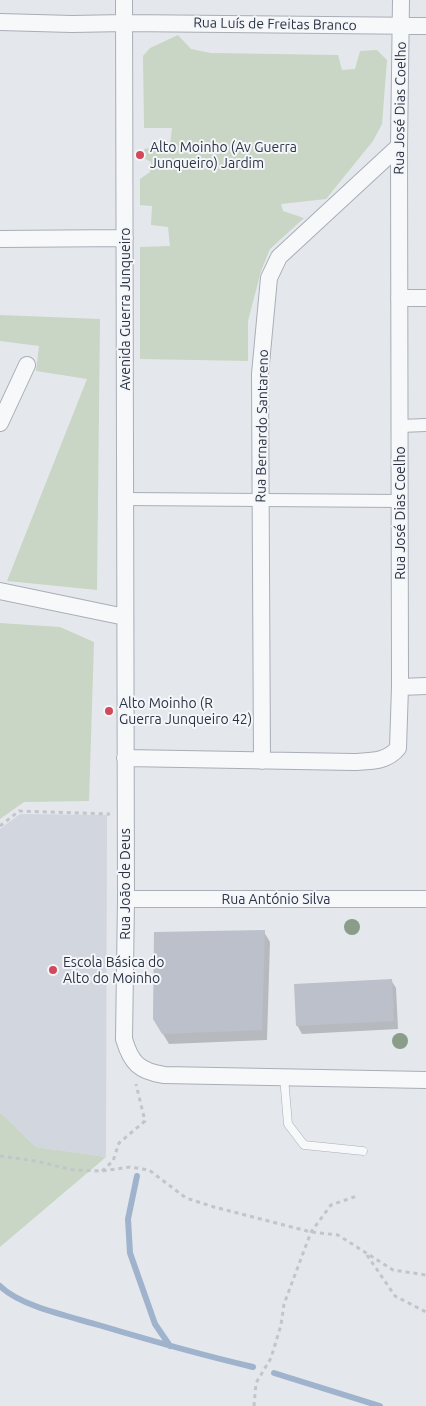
<!DOCTYPE html>
<html>
<head>
<meta charset="utf-8">
<style>
	body { margin:0 }
	canvas { display:block; background:#e4e7ec }
</style>
</head>
<body>
<canvas width="426" height="1406"></canvas>
<script>
const c = document.querySelector('canvas').getContext('2d');
c.lineJoin = 'round';
function fillPath(path, color) { c.fillStyle = color; c.fill(path, 'evenodd'); }
function stroke(path, color, width, dash) { c.strokeStyle = color; c.lineWidth = width; c.lineCap = dash ? 'butt' : 'round'; c.setLineDash(dash || []); c.stroke(path); }
function write(font, color, halo, rows, align = 'center') {
  c.font = font + ' Ubuntu,sans-serif'; c.lineWidth = 4; c.setLineDash([]); c.textBaseline = 'middle'; c.strokeStyle = halo; c.fillStyle = color; for (const [text, x, y, turn = 0] of rows) {
    c.save(); c.translate(x, y); c.rotate((+turn || 0) * Math.PI / 180); c.textAlign = isNaN(turn) ? turn : align; if (halo) c.strokeText(text, 0, 0); c.fillText(text, 0, 0); c.restore();
  }
}
const built = new Path2D(`
	M20,814L107,815L106,1157L36,1147L0,1112V829Z`);
const green = new Path2D(`
	M178,35L191,49L211,53L338,55L342,70L355,69L360,51L377,50L387,60L382,124L373,141L326,199L281,204L283,211L304,218L270,249L261,271L248,321V361L140,359V247L170,246L168,227L151,225L152,206L140,205V179L150,172L151,162L142,157L144,149L170,145L172,128H144L143,56L150,48Z
	M0,315L100,319L97,590L7,581L87,379L36,371L39,346L0,341Z
	M0,623L60,627L94,642L89,801L24,802L0,819Z
	M0,1112L36,1147L106,1157L0,1247Z`);
const shadow = new Path2D(`
	M264,932L270,942L267,1040L169,1044L154,1019Z
	M391,980L396,988L398,1029L302,1034L297,1025Z`);
const stream = new Path2D(`
	M137,1176L128,1219L130,1253L155,1324L170,1346
	M0,1286C21,1307 73,1317 102,1326C152,1341 202,1355 253,1367
	M274,1373L380,1406`);
const building = new Path2D(`
	M265,930L262,1030L162,1034L153,1019L154,932Z
	M392,979L394,1021L296,1026L294,984Z`);
const path = new Path2D(`
	M0,826L19,811L110,814
	M0,1156L36,1161L73,1170L102,1171L130,1167L149,1170L186,1198L214,1207L311,1232L338,1235L393,1270L426,1275
	M102,1171L113,1161L119,1143L145,1121L136,1084
	M367,1255L395,1296L426,1312
	M254,1406L256,1383L271,1358L281,1325L284,1304L311,1232L331,1205L357,1196`);
const service = new Path2D(`
	M284,1077L288,1124L304,1145L363,1151`);
const pedestrian = new Path2D(`
	M400,426L426,425
	M125,499L400,501`);
const minor = new Path2D(`
	M124,0L126,899L124,1039C131,1063 139,1071 164,1075L426,1080
	M0,22L72,24L125,23L426,26
	M0,239L125,238
	M399,298H426
	M0,423L27,365
	M0,591L125,617
	M400,687L426,686
	M125,758L354,762C370,761 387,762 398,748L400,687L399,146L401,0
	M262,761L260,374L269,278L279,257L399,146
	M126,899H426`);
const trees = [
	[352,927],
	[400,1041]
];
const markers = [
	[140,155,5,"#d1495b"],
	[109,711,5,"#d1495b"],
	[53,970,5,"#d1495b"]
];
const streetNames = [
	["Rua Luís de Freitas Branco",275,24,1],
	["Rua José Dias Coelho",400,108,-89],
	["Avenida Guerra Junqueiro",125,309,-90],
	["Rua Bernardo Santareno",262,426,-89],
	["Rua José Dias Coelho",400,513,-90],
	["Rua João de Deus",125,884,-90],
	["Rua António Silva",276,899]
];
const poiNames = [
	["Alto Moinho (Av Guerra",150,147],
	["Junqueiro) Jardim",150,163],
	["Alto Moinho (R",119,703],
	["Guerra Junqueiro 42)",119,719],
	["Escola Básica do",63,962],
	["Alto do Moinho",63,978]
];
fillPath(built, '#d2d6de');
fillPath(green, '#c9d6c5');
fillPath(shadow, '#0003');
stroke(stream, '#9fb4cc', 6);
fillPath(building, '#bbc0ca');
stroke(service, '#a9aeb7', 9);
stroke(pedestrian, '#a9aeb7', 14);
stroke(minor, '#a9aeb7', 18);
stroke(path, '#c2c5cb', 3, [4, 4]);
stroke(service, '#f7f8fa', 8);
stroke(pedestrian, '#f7f8fa', 12);
stroke(minor, '#f7f8fa', 16);
c.fillStyle = '#899d89';
for (const [x, y] of trees) { c.beginPath(); c.arc(x, y, 8, 0, 2 * Math.PI); c.fill(); }
for (const [x, y, r, color] of markers) { const dot = new Path2D(); dot.arc(x, y, r, 0, 2 * Math.PI); c.fillStyle = color; c.fill(dot); stroke(dot, '#f4f6f9', 2); }
write('14px', '#2b3445', '#f4f6f9', streetNames);
write('14px', '#2b3445', '#f4f6f9', poiNames, 'left');
</script>
</body>
</html>
